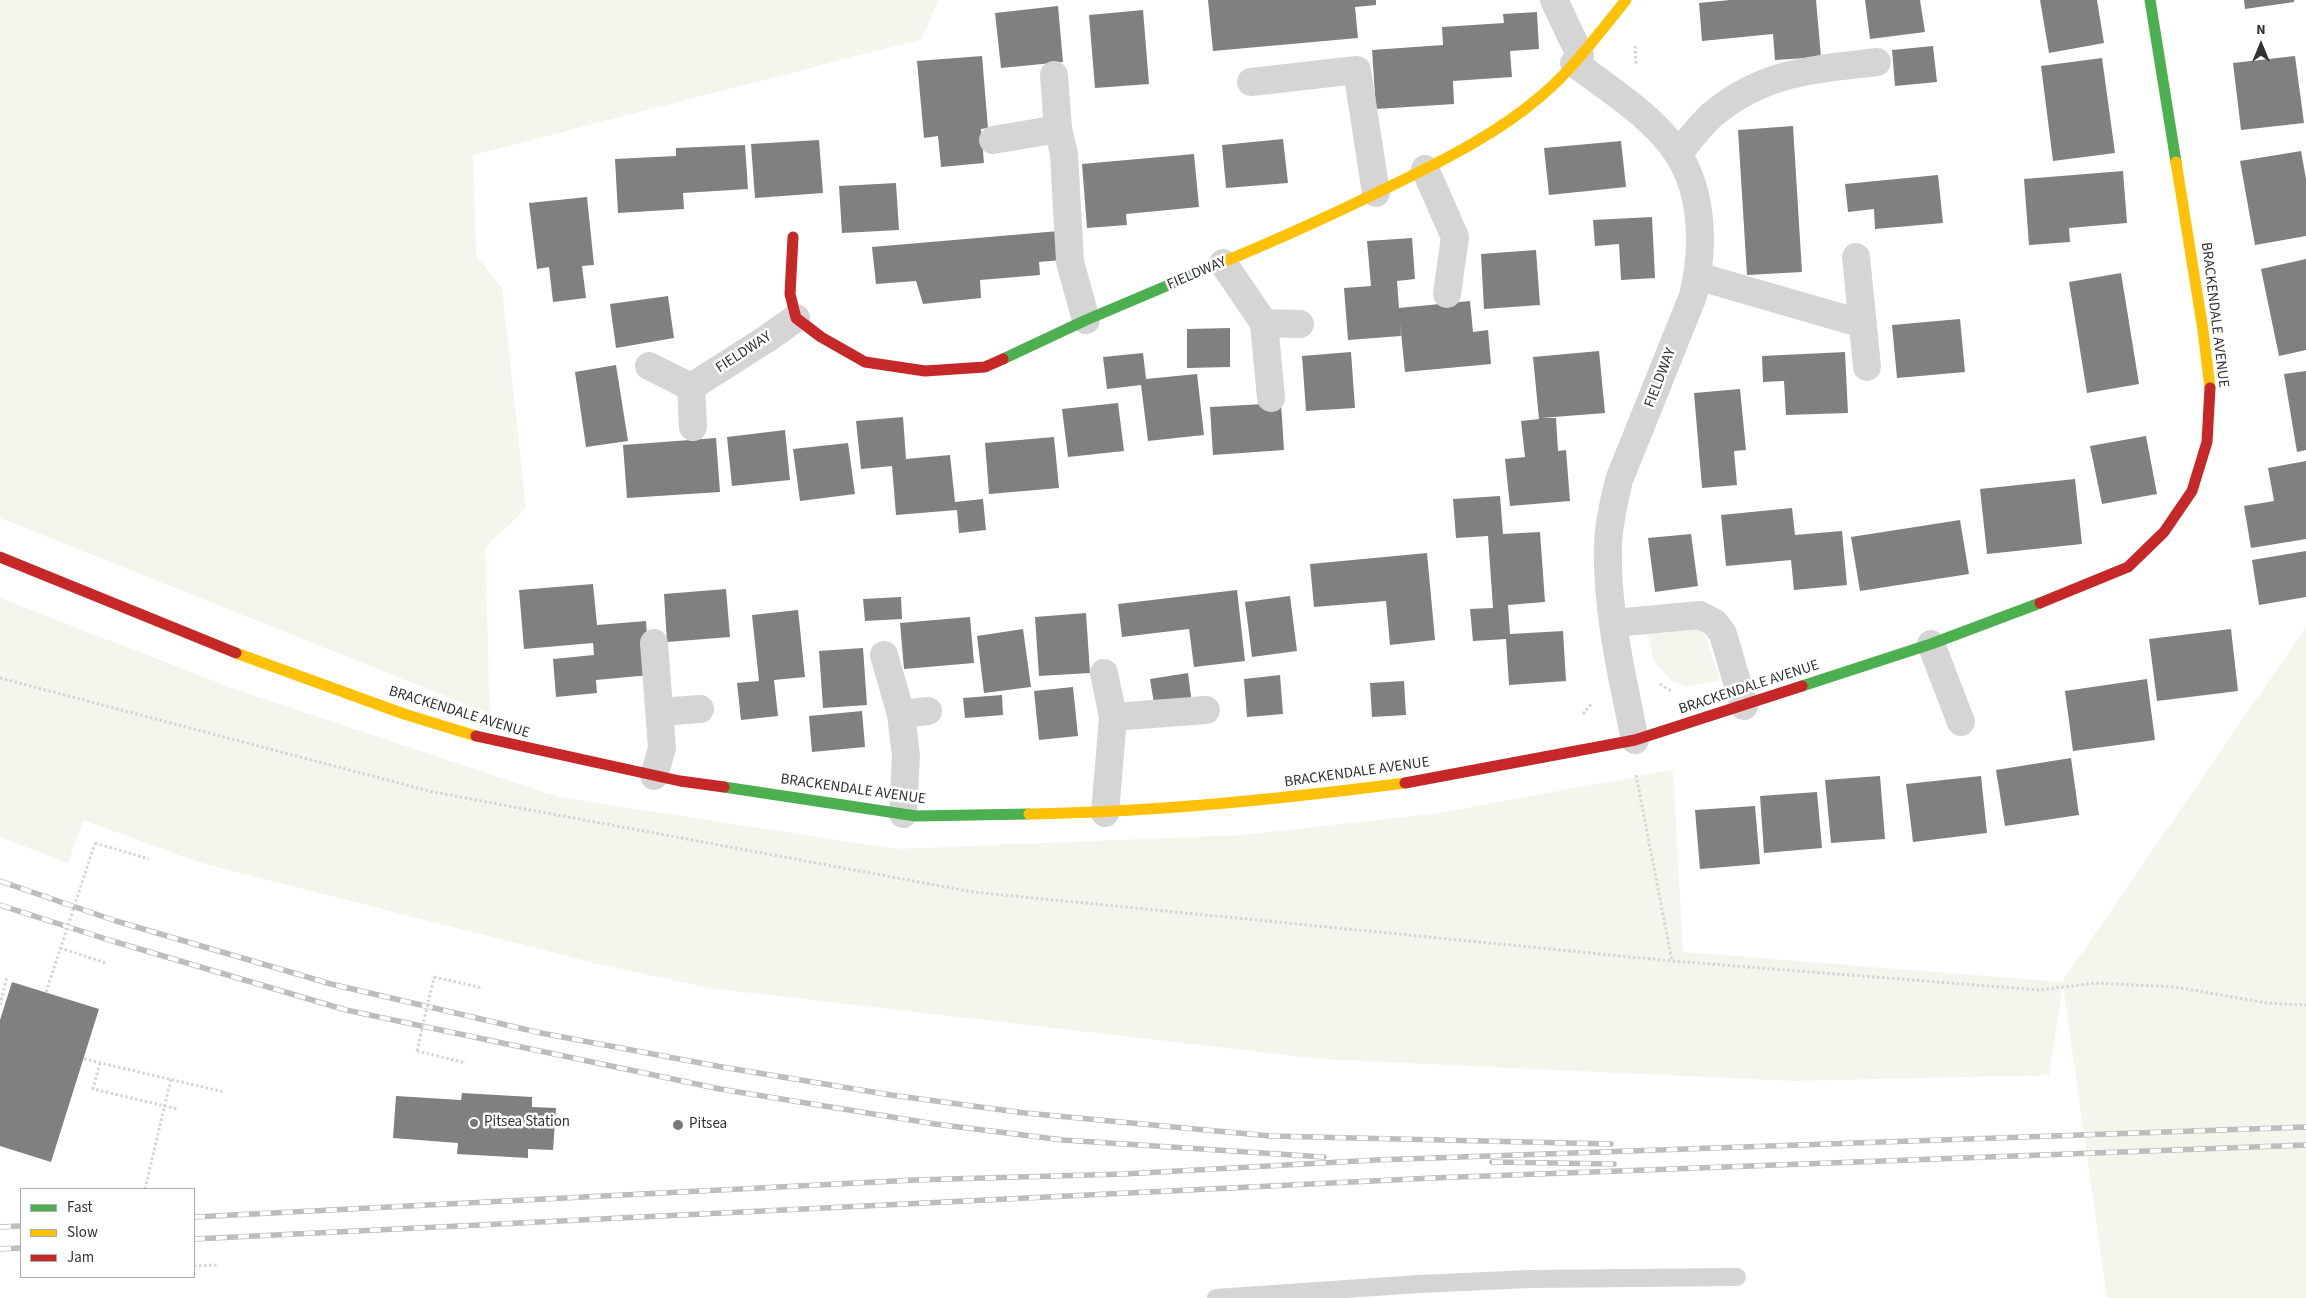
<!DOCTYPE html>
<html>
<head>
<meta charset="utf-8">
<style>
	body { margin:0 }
	#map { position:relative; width:2306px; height:1298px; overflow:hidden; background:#fff; font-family:"Source Sans 3",sans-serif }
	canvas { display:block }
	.legend { position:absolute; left:20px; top:1188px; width:175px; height:90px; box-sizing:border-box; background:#fff; border:1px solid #adadad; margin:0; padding:6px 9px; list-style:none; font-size:15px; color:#313131 }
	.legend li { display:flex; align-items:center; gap:10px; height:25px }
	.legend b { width:25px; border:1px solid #adadad }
	.north { position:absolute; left:2236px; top:20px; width:50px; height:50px; -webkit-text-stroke:4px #fff; paint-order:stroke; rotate:0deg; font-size:14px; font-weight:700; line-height:20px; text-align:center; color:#313131 }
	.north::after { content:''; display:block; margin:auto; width:18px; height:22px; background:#313131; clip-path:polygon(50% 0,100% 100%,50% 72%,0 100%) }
</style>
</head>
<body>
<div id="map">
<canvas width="2306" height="1298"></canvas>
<ul class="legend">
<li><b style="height:6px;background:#4caf50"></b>Fast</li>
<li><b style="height:6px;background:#ffc107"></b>Slow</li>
<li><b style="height:6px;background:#c62828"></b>Jam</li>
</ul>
<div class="north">N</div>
</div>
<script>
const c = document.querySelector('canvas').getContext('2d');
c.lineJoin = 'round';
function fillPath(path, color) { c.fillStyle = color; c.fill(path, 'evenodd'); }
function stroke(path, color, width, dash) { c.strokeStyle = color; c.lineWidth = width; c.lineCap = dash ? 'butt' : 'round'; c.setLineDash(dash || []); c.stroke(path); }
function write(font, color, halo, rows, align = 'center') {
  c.font = font + ' "Source Sans 3",sans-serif'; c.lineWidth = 5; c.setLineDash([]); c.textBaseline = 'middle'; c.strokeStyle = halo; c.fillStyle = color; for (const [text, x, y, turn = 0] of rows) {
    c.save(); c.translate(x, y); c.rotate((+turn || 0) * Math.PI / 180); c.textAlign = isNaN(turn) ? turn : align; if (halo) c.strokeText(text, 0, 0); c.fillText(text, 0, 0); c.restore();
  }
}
const green = new Path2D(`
	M0,0H938L922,39L473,155L476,256L502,288L526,508L485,548L490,714L0,518Z
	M0,598L237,690L558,797L896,849L1244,835L1433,814L1673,770L1683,952L2062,982L2306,627V1298H2107L2063,985L2049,1075L1793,1081L1321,1059L709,988L590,962L202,863L83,820L68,863L0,837Z
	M1691,624L1704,631L1720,680L1687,687L1672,681L1654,662L1647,631Z`);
const building = new Path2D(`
	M1208,0H1376V5L1355,7L1358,38L1213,51Z
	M1730,0H1816L1821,57L1775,60L1773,34L1702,41L1699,3Z
	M1865,0H1920L1925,32L1870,39Z
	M2040,0H2097L2104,43L2049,53Z
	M2244,0H2294V2L2245,9Z
	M1058,6L1063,62L1001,68L995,13Z
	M1143,10L1149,84L1095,88L1089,15Z
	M1537,12L1539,49L1510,51L1512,77L1453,81L1454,104L1376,109L1372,50L1443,45L1442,27L1504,23L1503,14Z
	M1933,46L1937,82L1895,86L1892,50Z
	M982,56L988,128L981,129L984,163L941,167L938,136L924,138L917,61Z
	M2295,56L2304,123L2241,130L2233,63Z
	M2102,58L2115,153L2053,161L2041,66Z
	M1793,126L1802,272L1747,275L1738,130Z
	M1283,139L1288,183L1226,188L1222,145Z
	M819,140L823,193L755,198L751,144Z
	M1621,141L1626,187L1549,195L1544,148Z
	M745,145L748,189L683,193L684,209L618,213L615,159L676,156V148Z
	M2301,151L2306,179V236L2255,245L2240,161Z
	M1194,154L1199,207L1126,214L1127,225L1087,228L1082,164Z
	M2123,171L2127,223L2069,228L2070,242L2029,245L2024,179Z
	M1938,175L1943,223L1875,229L1874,209L1848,212L1845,184Z
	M896,183L899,230L842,233L839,186Z
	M587,197L594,265L582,266L586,298L553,302L549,267L537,269L529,203Z
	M1652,217L1655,278L1621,280L1619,244L1595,246L1593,220Z
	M1059,231L1062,260L1039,262L1040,275L980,280L981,298L923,304L916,281L876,284L872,247Z
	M1412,238L1415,279L1397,281L1399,308L1470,301L1473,332L1488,330L1491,364L1405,372L1400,323L1401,336L1348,340L1344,288L1371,286L1367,241Z
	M1536,250L1540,305L1484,309L1481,254Z
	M2306,259V350L2279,356L2261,269Z
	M2121,273L2139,384L2087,393L2069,282Z
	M668,296L674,338L616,348L610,304Z
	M1960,319L1965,372L1897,378L1892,325Z
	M1230,328V367L1187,368V329Z
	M1599,351L1605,413L1541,418H1556L1558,451L1566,450L1570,501L1510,506L1505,459L1525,457L1521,421L1539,419L1533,357Z
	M1351,352L1355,408L1306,411L1302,356Z
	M1845,352L1848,413L1786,415L1784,381L1763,382L1762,356Z
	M1143,353L1146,379L1197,374L1204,435L1148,441L1141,385L1107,389L1103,357Z
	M616,365L628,441L586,447L575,372Z
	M2306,371V450L2297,452L2284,374Z
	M1740,389L1746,450L1734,451L1737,485L1702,488L1694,393Z
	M1118,403L1124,451L1068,457L1062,409Z
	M1281,403L1284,450L1213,455L1210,407Z
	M903,417L906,459L950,455L955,502L983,499L986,530L959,533L957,510L896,515L892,466L861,469L856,421Z
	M785,430L790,480L732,486L727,437Z
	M2146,436L2157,494L2102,504L2090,446Z
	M1054,437L1059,488L989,494L985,443Z
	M716,438L720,492L627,498L623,445Z
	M848,443L855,494L800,501L793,449Z
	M2306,461V539L2251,548L2244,506L2274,501L2268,468Z
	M2075,479L2082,544L1987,554L1980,489Z
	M1500,496L1503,534L1540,532L1545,602L1508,605L1510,634L1563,631L1566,681L1509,685L1506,639L1473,641L1470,609L1493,608L1488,536L1456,538L1453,499Z
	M1792,508L1795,535L1842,531L1847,585L1794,590L1791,560L1726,566L1721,515Z
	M1960,520L1969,574L1860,591L1851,537Z
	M1691,534L1698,586L1655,592L1648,538Z
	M2306,551V597L2259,605L2252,560Z
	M1427,553L1435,640L1390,645L1386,601L1314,607L1310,564Z
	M593,584L597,625L646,621L650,675L596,680L597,693L556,697L553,659L594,655L593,643L524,649L519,590Z
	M726,589L730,637L667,642L664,594Z
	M1237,590L1245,661L1194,667L1189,629L1122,637L1118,604Z
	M1290,596L1297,651L1252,657L1245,602Z
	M901,597L902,619L865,621L863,599Z
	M798,610L805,677L774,680L778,716L741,720L737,683L759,681L752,615Z
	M1086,613L1090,673L1039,676L1035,617Z
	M970,617L974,663L904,669L900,623Z
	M1023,629L1031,687L984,693L977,636Z
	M2231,629L2238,691L2157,701L2149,639Z
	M863,648L867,705L823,708L819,651Z
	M1188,673L1192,704L1155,710L1150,679Z
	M1280,675L1283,714L1247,717L1244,679Z
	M2147,679L2155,740L2073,751L2065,691Z
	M1404,681L1406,715L1372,717L1370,683Z
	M1073,687L1078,736L1039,740L1034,691Z
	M1002,695L1003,715L965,718L963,698Z
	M862,711L865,747L812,752L809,716Z
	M2071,758L2079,815L2005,826L1996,770Z
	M1880,776L1885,839L1831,843L1825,780Z
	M1981,776L1987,833L1913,842L1906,784Z
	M1817,792L1822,848L1764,853L1760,796Z
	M1755,806L1760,864L1700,869L1695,810Z
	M12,982L99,1009L51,1162L0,1146V1020Z
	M462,1093L532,1097V1107L556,1108L553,1150L528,1149V1158L457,1154L458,1143L393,1138L396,1096L461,1100Z`);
const path = new Path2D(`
	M1635,46L1636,65
	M0,678L433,792L973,892L1672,961L2039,990L2095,983L2175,987L2267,1003L2306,1005
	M1660,684L1671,691
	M1583,714L1592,703
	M1636,775L1672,961
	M95,843L149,859
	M60,948L106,963
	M434,977L483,988
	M0,1005L7,977
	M417,1051L466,1063
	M84,1059L224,1092
	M100,1063L93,1089L178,1109
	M145,1189L171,1079
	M194,1266L217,1265`);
const lane = new Path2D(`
	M1216,1298L1419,1284L1530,1279L1737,1277`);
const street = new Path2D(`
	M1554,0L1580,55
	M1574,63C1609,89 1654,117 1678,154C1704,195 1704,250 1693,296L1619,480C1614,501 1609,522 1608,544C1606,609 1622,676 1635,740
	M1054,75L1058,129L1064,154L1070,262L1086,320
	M1251,82L1357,70L1376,193
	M993,140L1058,129
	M1678,154C1689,141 1700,125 1713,114C1765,71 1813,70 1877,62
	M1425,169L1455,237L1447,294
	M1856,257L1867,367
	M1223,263L1264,323L1271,398
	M1697,276L1863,324
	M1264,323L1300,324
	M649,366L691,387L693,427
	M691,387L768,338L796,318
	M1614,623L1700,615L1715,623L1723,634L1744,706
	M654,643L662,748L654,776
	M1931,644L1961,722
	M884,655L901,714L906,756L903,814
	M1104,673L1113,717
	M660,712L700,709
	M901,714L928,711
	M1105,813L1113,717L1206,710`);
const fast = new Path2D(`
	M2150,0L2176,162
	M1003,359L1086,320L1223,262
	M1802,686L1931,644L2040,603
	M724,787L916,816L1029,814`);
const slow = new Path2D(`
	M2176,162L2203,330L2210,388
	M1223,262C1282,238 1338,212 1395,184C1446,159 1498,133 1541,96C1573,69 1599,33 1626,0
	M236,653L404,714L476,736
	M1029,814C1155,812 1280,799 1405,783`);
const jam = new Path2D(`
	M793,237L790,294L796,318L821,337L865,362L925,371L985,367L1003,359
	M0,557L236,653
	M2040,603L2128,567L2164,532L2192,491L2207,442L2210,388
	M476,736L680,781L724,787
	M1405,783L1635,740L1802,686`);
const rail = new Path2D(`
	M0,881L116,921L331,984L541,1033L722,1067L891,1095L1025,1113L1270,1136L1611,1144
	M0,905L109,940L346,1010L720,1089L935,1124L1063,1140L1324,1157
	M1492,1162L1614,1164
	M194,1217L915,1180L1124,1174L1376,1160L2306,1127
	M0,1227L21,1226
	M194,1239L1433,1178L2306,1145
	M0,1249L21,1248`);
const pathBridge = new Path2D(`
	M46,992L95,843
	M417,1051L434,977`);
const markers = [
	[474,1123,5,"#797979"],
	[678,1125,6,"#797979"]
];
const streetNames = [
	["FIELDWAY",1197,274,-23],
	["BRACKENDALE AVENUE",2214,315,83],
	["FIELDWAY",744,353,-33],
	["FIELDWAY",1661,378,-69],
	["BRACKENDALE AVENUE",1749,688,-18],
	["BRACKENDALE AVENUE",459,713,17],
	["BRACKENDALE AVENUE",1357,773,-8],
	["BRACKENDALE AVENUE",853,790,8]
];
const poiNames = [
	["Pitsea Station",484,1123],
	["Pitsea",689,1125]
];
fillPath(green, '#f2f6ed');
fillPath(building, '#808080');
stroke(path, '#d5d5d5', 3, [2.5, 2.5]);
stroke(lane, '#d5d5d5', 18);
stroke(street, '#d5d5d5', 28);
stroke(fast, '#4caf50', 11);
stroke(slow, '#ffc107', 11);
stroke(jam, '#c62828', 11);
stroke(rail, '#bdbdbd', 5.5);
stroke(rail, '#fff', 4, [11]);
stroke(pathBridge, '#d5d5d5', 3, [2.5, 2.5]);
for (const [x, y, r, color] of markers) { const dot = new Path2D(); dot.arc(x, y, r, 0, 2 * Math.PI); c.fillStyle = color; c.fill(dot); stroke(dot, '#fff', 2); }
write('15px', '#313131', '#fff', streetNames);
write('15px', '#313131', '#fff', poiNames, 'left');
</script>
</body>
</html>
